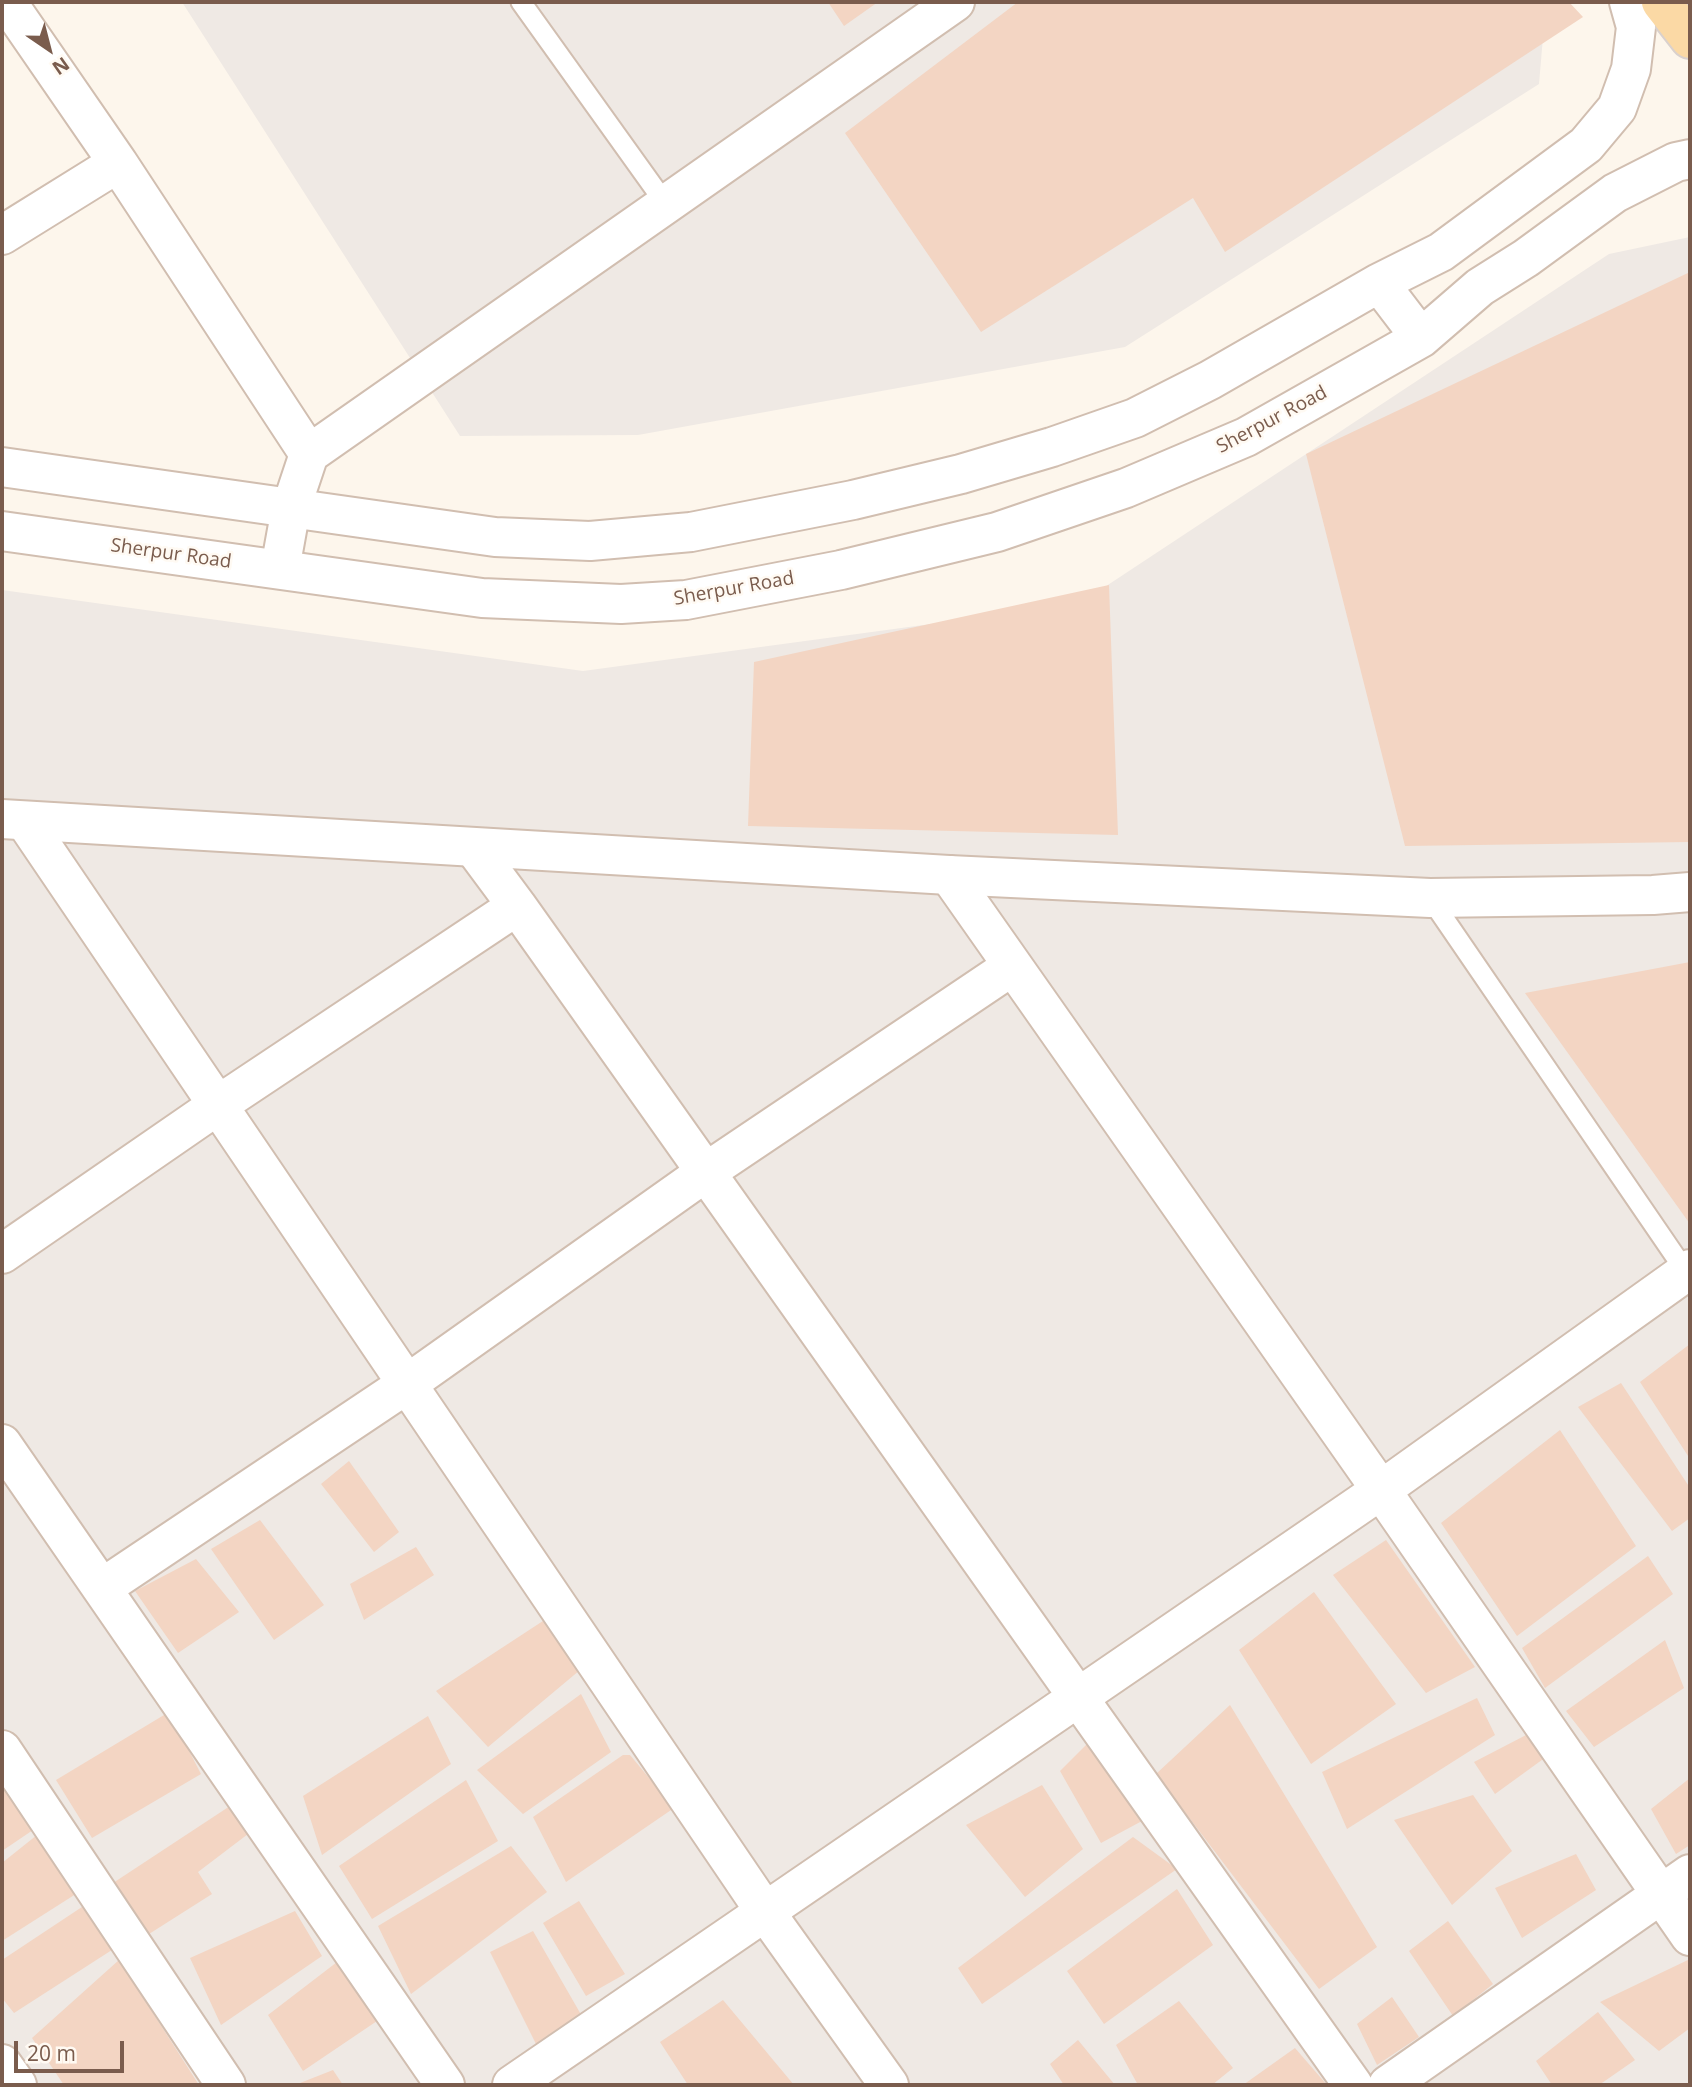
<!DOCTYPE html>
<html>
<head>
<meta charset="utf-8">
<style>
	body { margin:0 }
	#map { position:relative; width:1692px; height:2087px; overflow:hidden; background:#fdf6ec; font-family:"Open Sans",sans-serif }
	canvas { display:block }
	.frame { position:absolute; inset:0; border:4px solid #7a5c4d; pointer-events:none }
	.north { position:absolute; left:14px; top:14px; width:70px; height:70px; -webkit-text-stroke:5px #fffaf3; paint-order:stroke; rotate:145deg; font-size:19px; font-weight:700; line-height:28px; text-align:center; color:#7a5c4d }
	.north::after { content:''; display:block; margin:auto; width:24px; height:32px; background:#7a5c4d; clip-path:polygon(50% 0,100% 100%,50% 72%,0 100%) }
	.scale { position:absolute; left:14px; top:2041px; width:110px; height:32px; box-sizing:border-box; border:4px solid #7a5c4d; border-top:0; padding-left:9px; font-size:21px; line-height:24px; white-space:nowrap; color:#7a5c4d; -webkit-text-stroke:5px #fffaf3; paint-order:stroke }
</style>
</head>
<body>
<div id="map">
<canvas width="1692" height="2087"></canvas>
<div class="frame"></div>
<div class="north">N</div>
<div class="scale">20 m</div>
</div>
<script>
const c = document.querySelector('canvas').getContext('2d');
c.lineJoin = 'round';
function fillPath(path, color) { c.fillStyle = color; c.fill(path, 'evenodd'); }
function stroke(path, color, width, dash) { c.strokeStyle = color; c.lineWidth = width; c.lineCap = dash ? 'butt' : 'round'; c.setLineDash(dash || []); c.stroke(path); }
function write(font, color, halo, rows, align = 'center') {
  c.font = font + ' "Open Sans",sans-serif'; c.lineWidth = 5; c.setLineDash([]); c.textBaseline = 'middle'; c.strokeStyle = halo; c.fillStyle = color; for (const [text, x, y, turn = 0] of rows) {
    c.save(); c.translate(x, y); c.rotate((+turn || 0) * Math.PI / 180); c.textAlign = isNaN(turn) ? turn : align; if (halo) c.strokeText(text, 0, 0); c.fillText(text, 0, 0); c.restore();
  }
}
const industrial = new Path2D(`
	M182,2H1546L1539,84L1125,347L638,435L460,436Z
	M1690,237V2085H2V590L583,671L1079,604L1609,254Z`);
const building = new Path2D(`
	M828,2H878L844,26Z
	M1018,2H1569L1583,17L1225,252L1193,198L981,332L845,133Z
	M1690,272V842L1405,846L1306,454Z
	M1109,585L1118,835L748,826L754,662Z
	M1690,962V1224L1525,993Z
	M1690,1344V1459L1640,1382Z
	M1621,1383L1690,1488V1518L1672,1531L1578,1407Z
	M1560,1430L1636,1546L1517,1636L1441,1523Z
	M349,1461L399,1532L374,1552L321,1484Z
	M260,1520L324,1605L274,1640L211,1549Z
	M1386,1540L1475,1667L1426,1693L1333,1575Z
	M416,1547L434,1575L364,1620L350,1584Z
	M1648,1556L1673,1594L1545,1688L1522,1648Z
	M196,1559L239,1612L178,1653L135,1591Z
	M1314,1592L1396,1704L1311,1764L1239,1650Z
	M546,1619L586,1665L488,1747L436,1691Z
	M1665,1640L1684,1688L1594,1747L1566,1711Z
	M581,1694L611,1752L523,1814L477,1770Z
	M1477,1698L1495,1735L1347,1829L1322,1772Z
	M1230,1705L1377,1947L1319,1989L1156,1774Z
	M169,1712L201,1774L92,1838L56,1780Z
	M428,1716L451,1764L322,1855L303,1796Z
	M1530,1733L1546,1757L1495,1794L1474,1762Z
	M1089,1742L1142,1821L1101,1843L1060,1771Z
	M623,1755H630L674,1808L566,1882L533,1817Z
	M1690,1778V1845L1676,1854L1651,1809Z
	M2,1779L33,1830L2,1851Z
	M466,1780L498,1841L372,1919L339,1866Z
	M1042,1785L1083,1849L1025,1897L966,1825Z
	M1473,1795L1512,1851L1452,1905L1394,1820Z
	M230,1806L248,1834L198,1872L212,1894L149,1934L110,1885Z
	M37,1835L79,1892L2,1941V1863Z
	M1133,1837L1177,1869L982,2004L958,1968Z
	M511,1846L547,1892L411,1994L378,1926Z
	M1576,1854L1596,1890L1522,1938L1495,1888Z
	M1177,1889L1213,1945L1104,2024L1067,1971Z
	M91,1901L115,1948L14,2013L2,1998V1960Z
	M579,1901L625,1974L586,1996L543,1923Z
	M295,1911L322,1956L221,2025L190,1958Z
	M1448,1921L1493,1984L1453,2016L1409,1951Z
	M533,1931L583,2018L538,2048L490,1952Z
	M341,1959L377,2021L303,2071L268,2015Z
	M1690,1959V2028L1659,2051L1600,2002Z
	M119,1960L199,2085H64L32,2038Z
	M1392,1997L1419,2037L1377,2065L1357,2024Z
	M723,2000L794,2085H688L660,2042Z
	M1179,2001L1233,2068L1212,2085H1138L1116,2045Z
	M1598,2012L1635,2060L1599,2085H1552L1536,2061Z
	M1078,2040L1115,2085H1064L1050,2064Z
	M1295,2048L1327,2085H1243Z
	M333,2070L343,2085H295Z`);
const service = new Path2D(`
	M521,2L665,203
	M1430,898L1686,1272`);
const minor = new Path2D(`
	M7,2L118,163L309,454
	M2,235L118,163
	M280,569L291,508L309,454L955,2
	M25,821L766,1913L889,2085
	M949,875L1381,1490L1690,1936
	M517,906L1353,2085
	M2,1254L218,1105L517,906L474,848
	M2,1444L445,2085
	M102,1588L407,1384L706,1172L1011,967
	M2,1750L226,2085
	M2,2064L17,2085
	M512,2085L1381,1490L1690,1269
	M1388,2085L1690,1874`);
const tertiary = new Path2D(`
	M1379,283L1421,338
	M2,467L495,537L590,541L691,532L853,500L961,474L1052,447L1135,418L1210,380L1379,283L1441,252L1586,145L1617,108L1631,69L1636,27L1629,2
	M2,531L482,598L621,604L686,600L841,570L997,532L1126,488L1246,437L1421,338L1480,287L1526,258L1615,193L1676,162L1690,159
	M2,819L949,875L1430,898L1653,895L1690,892`);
const primary = new Path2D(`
	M1661,2L1690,39`);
const streetNames = [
	["Sherpur Road",1272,420,-28],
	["Sherpur Road",171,554,8],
	["Sherpur Road",734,589,-10]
];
fillPath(industrial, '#efe9e4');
fillPath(building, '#f3d5c3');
stroke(service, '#d1beb0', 23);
stroke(minor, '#d1beb0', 42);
stroke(tertiary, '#d1beb0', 42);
stroke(primary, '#dad1cd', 42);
stroke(service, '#fff', 19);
stroke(minor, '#fff', 38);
stroke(tertiary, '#fff', 38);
stroke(primary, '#fbd9a5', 38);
write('19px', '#7a5c4d', '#fffaf3', streetNames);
</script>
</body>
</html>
